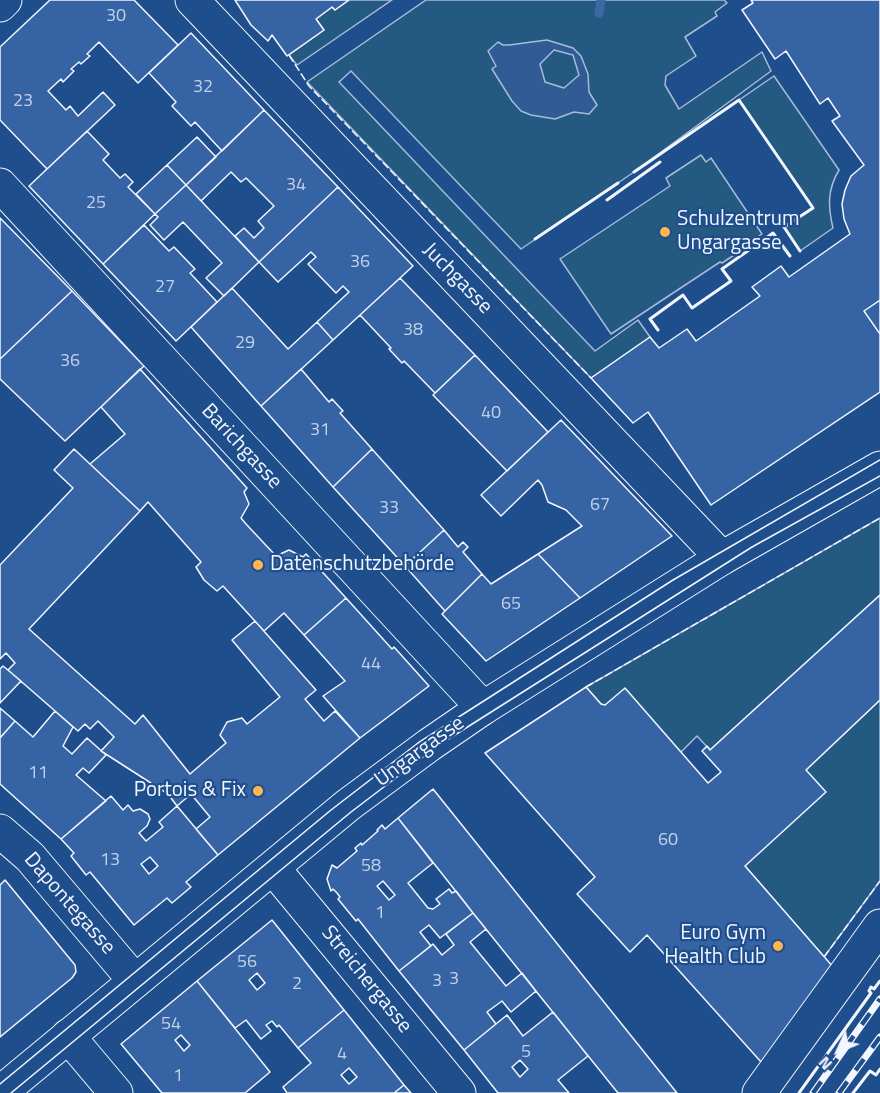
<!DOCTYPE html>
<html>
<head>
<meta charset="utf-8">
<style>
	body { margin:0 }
	#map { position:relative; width:880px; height:1093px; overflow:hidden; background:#1f4e8c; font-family:"Titillium Web",sans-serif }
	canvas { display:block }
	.north { position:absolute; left:808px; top:1021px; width:60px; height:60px; -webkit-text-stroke:4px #1f4e8c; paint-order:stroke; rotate:226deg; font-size:16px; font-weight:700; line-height:24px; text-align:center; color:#f2f6ff }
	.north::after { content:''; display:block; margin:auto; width:21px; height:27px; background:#f2f6ff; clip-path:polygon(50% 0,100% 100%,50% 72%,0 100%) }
</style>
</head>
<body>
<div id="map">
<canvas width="880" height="1093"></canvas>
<div class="north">N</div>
</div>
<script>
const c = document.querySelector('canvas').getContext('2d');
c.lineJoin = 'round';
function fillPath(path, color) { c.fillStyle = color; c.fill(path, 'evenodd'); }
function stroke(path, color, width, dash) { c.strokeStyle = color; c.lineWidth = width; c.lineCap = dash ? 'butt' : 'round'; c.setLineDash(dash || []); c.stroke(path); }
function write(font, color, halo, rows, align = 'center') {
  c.font = font + ' "Titillium Web",sans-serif'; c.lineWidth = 4.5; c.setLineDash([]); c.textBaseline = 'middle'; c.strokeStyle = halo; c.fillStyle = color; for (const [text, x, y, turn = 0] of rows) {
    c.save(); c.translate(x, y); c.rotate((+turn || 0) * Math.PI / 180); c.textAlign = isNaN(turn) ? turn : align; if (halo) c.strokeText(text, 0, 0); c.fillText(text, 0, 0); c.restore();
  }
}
const green = new Path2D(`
	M349,0H392L297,65L289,55L324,30L316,19L332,7L335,10Z
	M426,0H724L727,3L715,12L717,16L685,37L696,56L666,76L665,85L679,109L762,52L771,71L634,172L521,249L351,71L339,82L595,351L638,320L650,337L591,378L307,82Z
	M774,76L839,170C827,190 828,207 833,228L800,251L784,227L813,207L739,100Z
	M701,155L706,162L711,158L762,234L756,238L757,240L722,263L720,262L611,334L560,259L670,186L666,178Z
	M880,518V595L710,750L697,736L681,752L601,704L586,687Z
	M880,700V881L824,957L745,866L806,770Z`);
const parking = new Path2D(`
	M547,40L573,48L581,56L588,74L589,92L597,105L589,114L574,112L555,119L531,115L521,111L512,101L492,69L496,66L488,51L498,42L503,45H509ZM554,50L573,55L579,75L564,88L545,82L540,64Z`);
const stream = new Path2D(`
	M599,13L601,0`);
const building = new Path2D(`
	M50,0H134L178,45L138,83L99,42L87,54L90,56L81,64L79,62L71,69L74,71L63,82L61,79L48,91L66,110L70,106L78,116L103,92L115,105L47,169L0,120V47Z
	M235,0H349L335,10L332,7L316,19L324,30L287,56L272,35L268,41L251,25Z
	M751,0H880V300L864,311L880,334V392L711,505L648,412L633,423L591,378L650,337L659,348L687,329L696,341L760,296L752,287L781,266L789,277L850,234L844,219L842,204L845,190L851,176L864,165L832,121L840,116L828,98L820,104L786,51L775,59L742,10L753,3Z
	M191,33L264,110L222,151L195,122L191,126L172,106L176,102L149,73Z
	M264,110L338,187L259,262L235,236L244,228L254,238L264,228L258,221L274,206L246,178L241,182L231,172L201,201L186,185Z
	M87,131L109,154L103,160L120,178L125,174L133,182L128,187L155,214L103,264L29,186Z
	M197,137L216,157L186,185L167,165Z
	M167,165L186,185L155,214L136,194Z
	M186,185L259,262L224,296L206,278L222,263L183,222L164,240L150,225L158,217L155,214Z
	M338,187L413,266L333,340L317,322L349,292L343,286L336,293L308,264L316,257L311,252L278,282L259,262Z
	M0,218L72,291L0,359Z
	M144,225L169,251L174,247L195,269L190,273L217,302L176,341L103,264Z
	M400,278L475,355L435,393L404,361L402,363L389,349L391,348L360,315Z
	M232,288L288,349L317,322L333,340L261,406L191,327Z
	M72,291L144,366L65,441L0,379V359Z
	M880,300V334L864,311Z
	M475,355L548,432L507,471L433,395Z
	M140,369L247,488L244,492L249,504L241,518L246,524L276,556L289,550L303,557L306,554L346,598L304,635L284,613L264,631L223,586L217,591L204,580L196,567L201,562L148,502L140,511L90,464L125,434L101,407Z
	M301,369L329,402L332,399L343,411L340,413L372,449L333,487L261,406Z
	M561,420L672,536L580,598L538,554L582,526L566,510L548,502L542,485L538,480L501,516L481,495Z
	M74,449L140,511L29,629L135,724L143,715L190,774L226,743L220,735L227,722L242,718L247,724L280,697L232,640L255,621L316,690L305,699L324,721L335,711L360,738L218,855L196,829L210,817L191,794L177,806L168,794L101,751L114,737L98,721L90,729L85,724L78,731L8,670L15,663L6,653L0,659V565L73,488L54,470Z
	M372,449L444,530L405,566L333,487Z
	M444,530L458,547L463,542L468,547L463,552L482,574L445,611L405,566Z
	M538,554L580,598L486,661L442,614L482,574L491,584Z
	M880,595V700L806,770L826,792L745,866L834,968L762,1063L647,935L630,952L577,894L595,877L485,753L586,687L601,704L605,705L625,688L708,783L721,772L702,751L707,746L710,750Z
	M346,598L392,649L394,647L429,686L360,738L323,696L345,681L304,635Z
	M3,666L21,681L0,703V669Z
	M0,708L15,721L0,738Z
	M55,711L73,727L63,746L72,754L87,738L106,755L89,773L83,768L76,775L106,801L61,839L0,784V738L15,721L33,737Z
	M433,789L677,1093H618L473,913L398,818Z
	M111,796L123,810L128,805L133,811L140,809L148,814L150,819L147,826L139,833L146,841L163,827L159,822L177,806L218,855L186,882L191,887L172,903L167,898L134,925L90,872L86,875L71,856L74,853L61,839ZM150,857L158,866L149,874L141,864Z
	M398,818L433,863L408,883L428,908L433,909L440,904L436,899L449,889L452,893L456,891L473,913L440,938L429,925L420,932L431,946L399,971L358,919L356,921L338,899L340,897L337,893L333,889L331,891L327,879L332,865L337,868L357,851L355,848L361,843L362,845L378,831L377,830L382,825L385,829ZM383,881L395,895L389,900L377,886Z
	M5,880L75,965L76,972L72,978L0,1037V885Z
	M473,913L486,929L470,942L506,986L522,973L536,991L511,1012L502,1001L487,1012L496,1024L464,1050L399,971L433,944L442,955L454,945L446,934Z
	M272,920L344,1010L298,1048L279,1025L277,1027L272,1021L266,1025L271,1031L261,1039L246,1020L235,1028L197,981ZM257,973L265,983L257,990L249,980Z
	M197,981L270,1072L245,1093H162L121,1044ZM181,1035L190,1045L184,1051L175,1040Z
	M344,1010L404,1085L394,1093H287L283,1087L311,1063L298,1048ZM349,1068L357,1077L349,1084L341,1075Z
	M553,1012L588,1056L558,1080L569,1093H498L464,1050L507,1015L523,1036ZM520,1060L528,1069L520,1077L512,1067Z
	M404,1085L411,1093H394Z`);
const minor = new Path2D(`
	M192,0L722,558
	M0,5L5,0
	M0,185L483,708
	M0,831L30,857L135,981
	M273,868L459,1093
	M68,1036L116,1093
	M759,1093L880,926`);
const major = new Path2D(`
	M0,1093L348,805L429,745L483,708L722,558L880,468`);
const tram = new Path2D(`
	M0,1084L331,810L418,743L673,580L880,460
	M11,1093L351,812L439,745L752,547L880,476`);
const rail = new Path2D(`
	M813,1093L880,999
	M839,1093L880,1037`);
const fence = new Path2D(`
	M289,55L309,86L591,378
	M586,687L880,518
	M824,957L880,881`);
const wall = new Path2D(`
	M634,172L739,100L813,208L784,227L800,251
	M607,200L660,162
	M535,239L618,183
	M658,330L650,319L683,295L692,308L731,281L722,269L773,233L790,256
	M799,1093L871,993L869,991L871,987L874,989L880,981
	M853,1093L870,1071L876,1075L880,1069`);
const markers = [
	[665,232,6,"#ffb74d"],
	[258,565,6,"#ffb74d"],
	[258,791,6,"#ffb74d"],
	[778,946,6,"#ffb74d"]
];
const numberNames = [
	["30",116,17],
	["32",203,88],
	["23",23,102],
	["34",296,186],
	["25",96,204],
	["36",360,263],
	["27",165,288],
	["38",413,331],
	["29",245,344],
	["36",70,362],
	["40",491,414],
	["31",320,431],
	["67",600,506],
	["33",389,509],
	["65",511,605],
	["44",371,665],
	["11",38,774],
	["60",668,841],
	["13",110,861],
	["58",371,867],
	["1",380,914],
	["56",247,963],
	["3",454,980],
	["3",437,982],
	["2",297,985],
	["54",171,1025],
	["5",526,1053],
	["4",342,1055],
	["1",178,1077]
];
const poiNames = [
	["Schulzentrum",677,220],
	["Ungargasse",677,244],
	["Datenschutzbehörde",270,565],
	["Portois & Fix",246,791,"right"],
	["Euro Gym",766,934,"right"],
	["Health Club",766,958,"right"]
];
const streetNames = [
	["Juchgasse",457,279,46],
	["Barichgasse",241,447,47],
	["Ungargasse",420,752,-36],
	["Dapontegasse",69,904,49],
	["Streichergasse",366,980,51]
];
fillPath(green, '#245a82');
stroke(green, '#a8bbd7', 1.5);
fillPath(parking, '#305b95');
stroke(parking, '#a8bbd7', 1.5);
stroke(stream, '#3b69a3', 9);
fillPath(building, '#3563a3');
stroke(building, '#f2f6ff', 1.5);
stroke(minor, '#f2f6ff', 35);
stroke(major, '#f2f6ff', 35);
stroke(minor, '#1f4e8c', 33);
stroke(major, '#1f4e8c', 33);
stroke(tram, '#f2f6ff', 1.5);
stroke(rail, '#f2f6ff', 7);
stroke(rail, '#1f4e8c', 4.5, [14]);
stroke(fence, '#f2f6ff', 1.5, [8, 3]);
stroke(wall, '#f2f6ff', 3);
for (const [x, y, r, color] of markers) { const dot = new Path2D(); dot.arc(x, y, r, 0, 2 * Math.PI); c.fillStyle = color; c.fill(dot); stroke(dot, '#1f4e8c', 2); }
write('18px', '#c3d1e8', null, numberNames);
write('21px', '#f2f6ff', '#1f4e8c', poiNames, 'left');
write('21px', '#f2f6ff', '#1f4e8c', streetNames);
</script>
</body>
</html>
